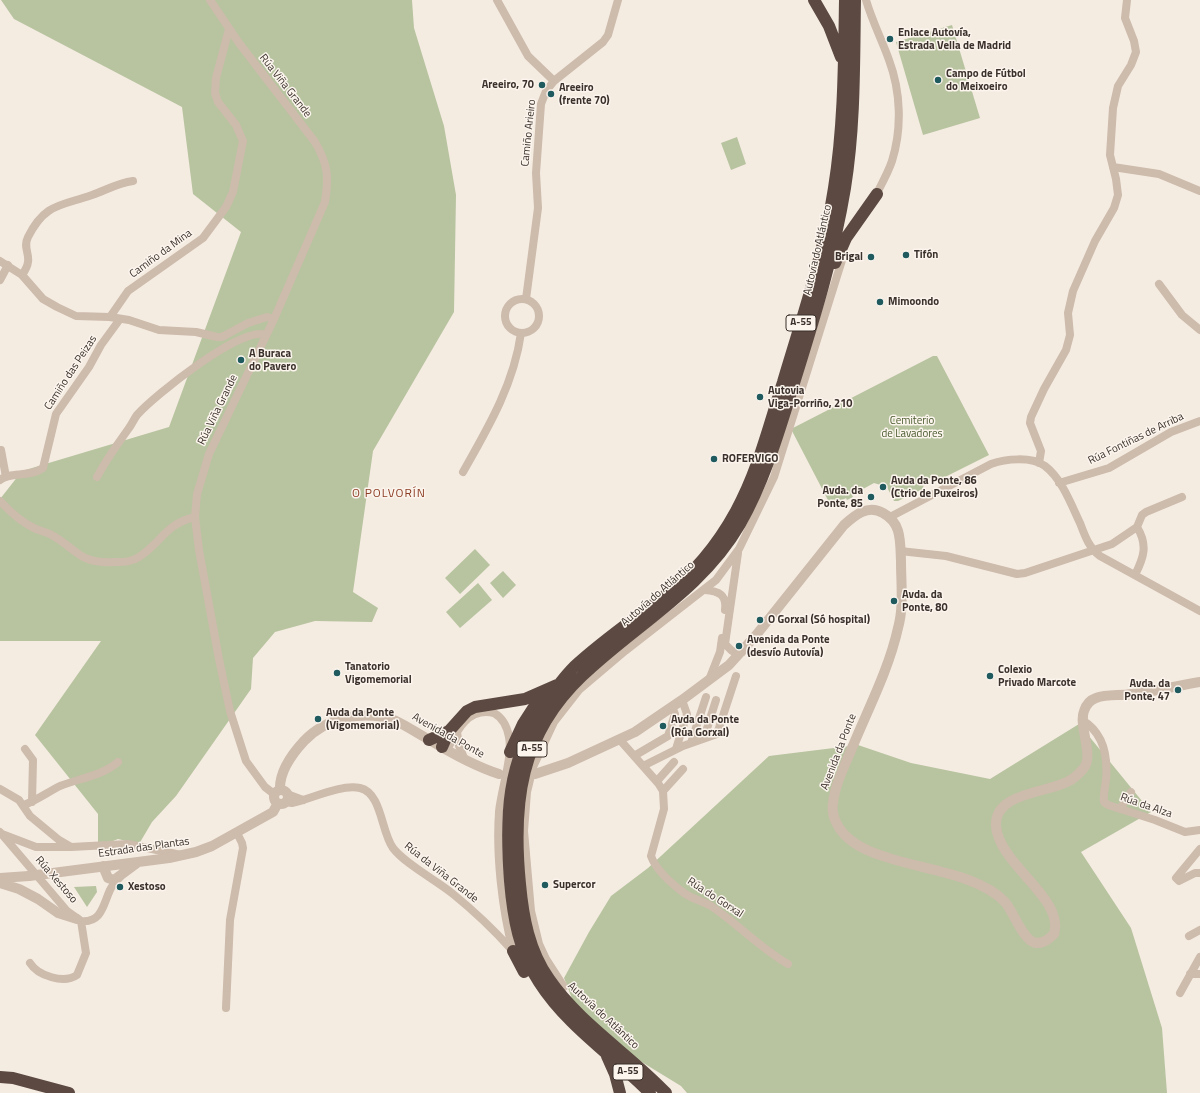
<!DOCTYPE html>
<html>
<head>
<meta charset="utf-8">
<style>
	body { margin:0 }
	canvas { display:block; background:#f4ebe1 }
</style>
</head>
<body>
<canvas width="1200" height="1093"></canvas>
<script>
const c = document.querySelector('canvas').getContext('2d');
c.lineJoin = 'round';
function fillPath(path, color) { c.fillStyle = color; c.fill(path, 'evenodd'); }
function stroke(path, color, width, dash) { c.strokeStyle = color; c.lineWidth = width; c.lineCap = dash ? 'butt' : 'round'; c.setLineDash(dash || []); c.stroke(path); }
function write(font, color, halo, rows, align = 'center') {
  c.font = font + ' "Titillium Web",sans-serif'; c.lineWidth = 3; c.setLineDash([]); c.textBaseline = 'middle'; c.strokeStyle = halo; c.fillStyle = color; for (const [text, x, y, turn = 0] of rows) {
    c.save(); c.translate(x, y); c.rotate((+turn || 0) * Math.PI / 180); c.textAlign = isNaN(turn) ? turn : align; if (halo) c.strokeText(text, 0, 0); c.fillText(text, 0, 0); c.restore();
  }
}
const green = new Path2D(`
	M1,0H412L414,28L444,126L456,195L454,312L373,451L353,592L378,608L372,622L315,621L275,632L253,658L251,689L176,796L152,822L139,844L118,839L98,847V814L35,735L101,641H0V499L22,471L169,427L241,232L193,194L182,107L14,19Z
	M952,25L980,118L923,135L896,42Z
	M737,137L746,164L731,170L721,143Z
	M933,356H937L989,455L941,479L934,476L924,481L923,489L898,501H894L887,487L874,483L852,495L853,497L847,500L846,498L831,506L791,429Z
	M475,549L490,565L460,594L445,578Z
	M503,571L516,585L503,598L490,583Z
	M478,583L492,600L460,628L446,612Z
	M1079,724L1151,812L1081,852L1131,928L1162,1028L1167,1093H687L681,1086L627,1053L573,1001L564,978L589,932L611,896L648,868L769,756L858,745L911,763L990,779Z
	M96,886L97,892L87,907L74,887Z`);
const minor = new Path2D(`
	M210,0L239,43L315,142C328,164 329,177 325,202L274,319L209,454L197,494L195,517L199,550L219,659L230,711L246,761L265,787L274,794
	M497,0L528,56L554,81
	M866,0C872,21 882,40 889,60C901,92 902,129 892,161C888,173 881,185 875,197
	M1113,167L1159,174L1200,191
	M0,261L22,275L43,299L57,307L76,316L110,317L129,320L159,330L196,332L217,337H222L248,323L267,317L274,319
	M22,275C36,256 21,251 28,237C45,203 61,206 92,195C106,190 118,183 133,181
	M0,280L8,265
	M1159,284L1182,315L1200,330
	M505 316a17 17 0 1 1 34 0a17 17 0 1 1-34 0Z
	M526,299L538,208L536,173L541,104L546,91L554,81L603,42L608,35L618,0
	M110,317L128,291L203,238L226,207L233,192L243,141L236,125L218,102L215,93L216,78L229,29
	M1,450L6,477
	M1039,463L1041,451L1030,423L1031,417L1044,389L1066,350L1070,335L1068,313L1073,291L1095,241L1114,208L1118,195L1116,179L1110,155L1113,108L1118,86L1131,65L1136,52L1134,41L1125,18L1127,0
	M463,472C488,428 514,384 521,333
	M97,477C107,458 117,445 129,428C132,424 134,419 137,415C154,396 243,324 266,335
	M0,480C10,471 29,478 43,468L56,414L89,367L101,345L120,319
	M1059,483L1109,468L1171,432L1200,421
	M0,501C10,512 22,523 36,529C41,531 46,532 50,534C79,550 78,564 115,562C124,562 132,562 139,557C162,542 165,524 195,517
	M890,517L991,464C1005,459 1031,456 1045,466C1062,479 1071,504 1080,523C1085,536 1089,548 1100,556L1200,611
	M900,551L946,556L1017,574L1025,573L1112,544L1137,527L1142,515L1146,512L1182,497
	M738,553L725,644L732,651L742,652
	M1135,575C1144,557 1148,545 1137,527
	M705,590C719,591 727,595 725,610
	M709,680L720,652L722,638
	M1082,720C1104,733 1108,757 1106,780C1105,788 1103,794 1104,802L1108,805L1155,820L1185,832L1200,830
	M457,732L459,746L465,760
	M704,738L716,700
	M620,740L658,783L663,791L664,809L651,856C656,870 672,884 684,893C692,899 703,901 711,906C738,924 760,948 788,964
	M691,743L706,697
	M25,749L33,760L32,802
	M676,749L687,714L682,700
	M447,750C457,730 468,707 494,713C503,718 507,726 509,737C513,758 501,789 499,812C496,855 502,909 513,951
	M634,756L668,736L675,714L672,707
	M643,766L683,746L717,734L736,676
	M657,781L674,762
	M0,789L19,800L30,816L59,840L71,847L128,844L181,855
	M663,791L683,769
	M287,794L303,800
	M286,802L292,803C311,799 340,784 360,788C382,793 381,832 393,848C405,864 436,880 453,894C474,911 494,930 512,950
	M24,805C37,800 48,792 60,786C80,778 102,776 118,762
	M1120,809L1131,792
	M0,832L67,911L81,921C102,923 103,905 110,890C112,885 117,881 120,877
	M2,834L36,847H70
	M1200,849L1176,878L1179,881L1195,873H1200
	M1189,936L1200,930
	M30,963C38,976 64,984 77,975L86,953L81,921
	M1190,974H1200
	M564,987L546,959L539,944L531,911L524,831L527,792L533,767L554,722L579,690L625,651L716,580L739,549L774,477L843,257
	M1180,993L1200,957
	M226,1008L230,920L243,848L242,843L237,833`);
const tertiary = new Path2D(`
	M535,774L568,763L635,732L682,700L729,665L757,634L844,525C855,515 868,504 883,513C902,523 900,542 901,561C901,583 904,607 898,628C889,669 868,709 852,748C845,765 835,784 833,803C832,810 833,817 837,824C860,871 967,861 1005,902C1018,917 1027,962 1054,934C1065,898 999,865 996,826C994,793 1045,793 1067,782C1073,779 1078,775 1083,769C1095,757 1078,726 1084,711C1086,705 1090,700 1096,698C1107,694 1120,696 1132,694C1155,691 1177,686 1200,682
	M274 797a7 7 0 1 1 14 0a7 7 0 1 1-14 0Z
	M280,790C279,772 292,754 304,741C327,717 365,709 396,721C407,726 418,734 428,739C451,753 474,766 499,774
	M103,866L108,878L114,880L137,863
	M45,874L169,858L196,852L212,846L264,817L273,812L278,803
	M0,878L29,876
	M0,883L19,889L38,899L58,913L77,919`);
const motorway = new Path2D(`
	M814,0L829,26L841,57
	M835,263L846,238L877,194
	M429,740L449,731
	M442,747L449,731L467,711L475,707L525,699L557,685
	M510,752L523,724L543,693
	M513,951L524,972
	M607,1056L615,1074L620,1093
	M0,1077L13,1078L69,1093
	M650,1093C613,1056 567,1026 539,982C519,952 513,917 510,881C505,815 507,764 543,707C553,692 562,679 574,667C602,641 633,620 663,597C692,575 718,544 736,511C758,471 769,425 783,382C802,318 824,254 834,188C844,126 844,63 845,0
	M666,1093C629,1054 579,1023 549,979C529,951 523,917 520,884C512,803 520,735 582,676C635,625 702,590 740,524C765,480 779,431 794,383C814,319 834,255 845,188C855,126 854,63 855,0`);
const tertiaryBridge = new Path2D(`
	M29,876L45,874`);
const markers = [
	[890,39,4,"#1f5a5e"],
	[938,80,4,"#1f5a5e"],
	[542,85,4,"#1f5a5e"],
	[551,94,4,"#1f5a5e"],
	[906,255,4,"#1f5a5e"],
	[871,257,4,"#1f5a5e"],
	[880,302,4,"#1f5a5e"],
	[241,360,4,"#1f5a5e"],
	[760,397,4,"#1f5a5e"],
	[714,459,4,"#1f5a5e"],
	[883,487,4,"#1f5a5e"],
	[871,497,4,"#1f5a5e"],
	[894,601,4,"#1f5a5e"],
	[760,620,4,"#1f5a5e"],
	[739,646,4,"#1f5a5e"],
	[337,673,4,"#1f5a5e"],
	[990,676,4,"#1f5a5e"],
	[1178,690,4,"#1f5a5e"],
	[318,719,4,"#1f5a5e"],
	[663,726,4,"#1f5a5e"],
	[545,885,4,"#1f5a5e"],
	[120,887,4,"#1f5a5e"]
];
const shields = [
	[801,323,30],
	[532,749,30],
	[628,1072,30]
];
const shieldNames = [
	["A-55",801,323],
	["A-55",532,749],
	["A-55",628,1072]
];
const poiNames = [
	["Enlace Autovía,",898,33],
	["Estrada Vella de Madrid",898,46],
	["Campo de Fútbol",946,74],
	["do Meixoeiro",946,87],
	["Areeiro, 70",534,85,"right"],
	["Areeiro",559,88],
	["(frente 70)",559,101],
	["Tifón",914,255],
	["Brigal",863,257,"right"],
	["Mimoondo",888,302],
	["A Buraca",249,354],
	["do Pavero",249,367],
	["Autovia",768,391],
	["Viga-Porriño, 210",768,404],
	["ROFERVIGO",722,459],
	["Avda da Ponte, 86",891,481],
	["(Ctrio de Puxeiros)",891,494],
	["Avda. da",863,491,"right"],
	["Ponte, 85",863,504,"right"],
	["Avda. da",902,595],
	["Ponte, 80",902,608],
	["O Gorxal (Só hospital)",768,620],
	["Avenida da Ponte",747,640],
	["(desvío Autovía)",747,653],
	["Tanatorio",345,667],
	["Vigomemorial",345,680],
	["Colexio",998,670],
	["Privado Marcote",998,683],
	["Avda. da",1170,684,"right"],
	["Ponte, 47",1170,697,"right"],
	["Avda da Ponte",326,713],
	["(Vigomemorial)",326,726],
	["Avda da Ponte",671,720],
	["(Rúa Gorxal)",671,733],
	["Supercor",553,885],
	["Xestoso",128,887]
];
const streetNames = [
	["Rúa Viña Grande",285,86,52],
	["Camiño Arieiro",529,133,-84],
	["Autovía do Atlántico",818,250,-77],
	["Camiño da Mina",161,254,-36],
	["Camiño das Peizas",71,373,-57],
	["Rúa Viña Grande",218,410,-64],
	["Rúa Fontiñas de Arriba",1136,439,-26],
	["Autovía do Atlántico",658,594,-41],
	["Avenida da Ponte",448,736,29],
	["Avenida da Ponte",839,752,-69],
	["Rúa da Alza",1146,806,19],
	["Estrada das Plantas",144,848,-8],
	["Rúa da Viña Grande",441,873,38],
	["Rúa Xestoso",56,880,49],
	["Rúa do Gorxal",715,898,33],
	["Autovía do Atlántico",603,1016,43]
];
const parkNames = [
	["Cemiterio",912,421],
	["de Lavadores",912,434]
];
const neighbourhoodNames = [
	["O POLVORÍN",389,494]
];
fillPath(green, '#b8c4a0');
stroke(minor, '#cdbbac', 8);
stroke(tertiary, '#cdbbac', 10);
stroke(motorway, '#5c4a42', 12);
stroke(tertiaryBridge, '#cdbbac', 10);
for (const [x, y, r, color] of markers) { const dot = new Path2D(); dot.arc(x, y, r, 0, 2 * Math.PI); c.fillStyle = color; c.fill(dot); stroke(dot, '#fbf5ee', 1.5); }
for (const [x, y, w] of shields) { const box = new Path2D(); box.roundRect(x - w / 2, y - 8, w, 16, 3); c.fillStyle = '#fbf5ee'; c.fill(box); stroke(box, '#3b302b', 1); }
write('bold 10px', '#3b302b', null, shieldNames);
write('bold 11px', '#3b302b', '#fbf5ee', poiNames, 'left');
write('11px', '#3b302b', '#fbf5ee', streetNames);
write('11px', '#4a5a2e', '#fbf5ee', parkNames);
c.letterSpacing = '1px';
write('12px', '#8c3b22', '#fbf5ee', neighbourhoodNames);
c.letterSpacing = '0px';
</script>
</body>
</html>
